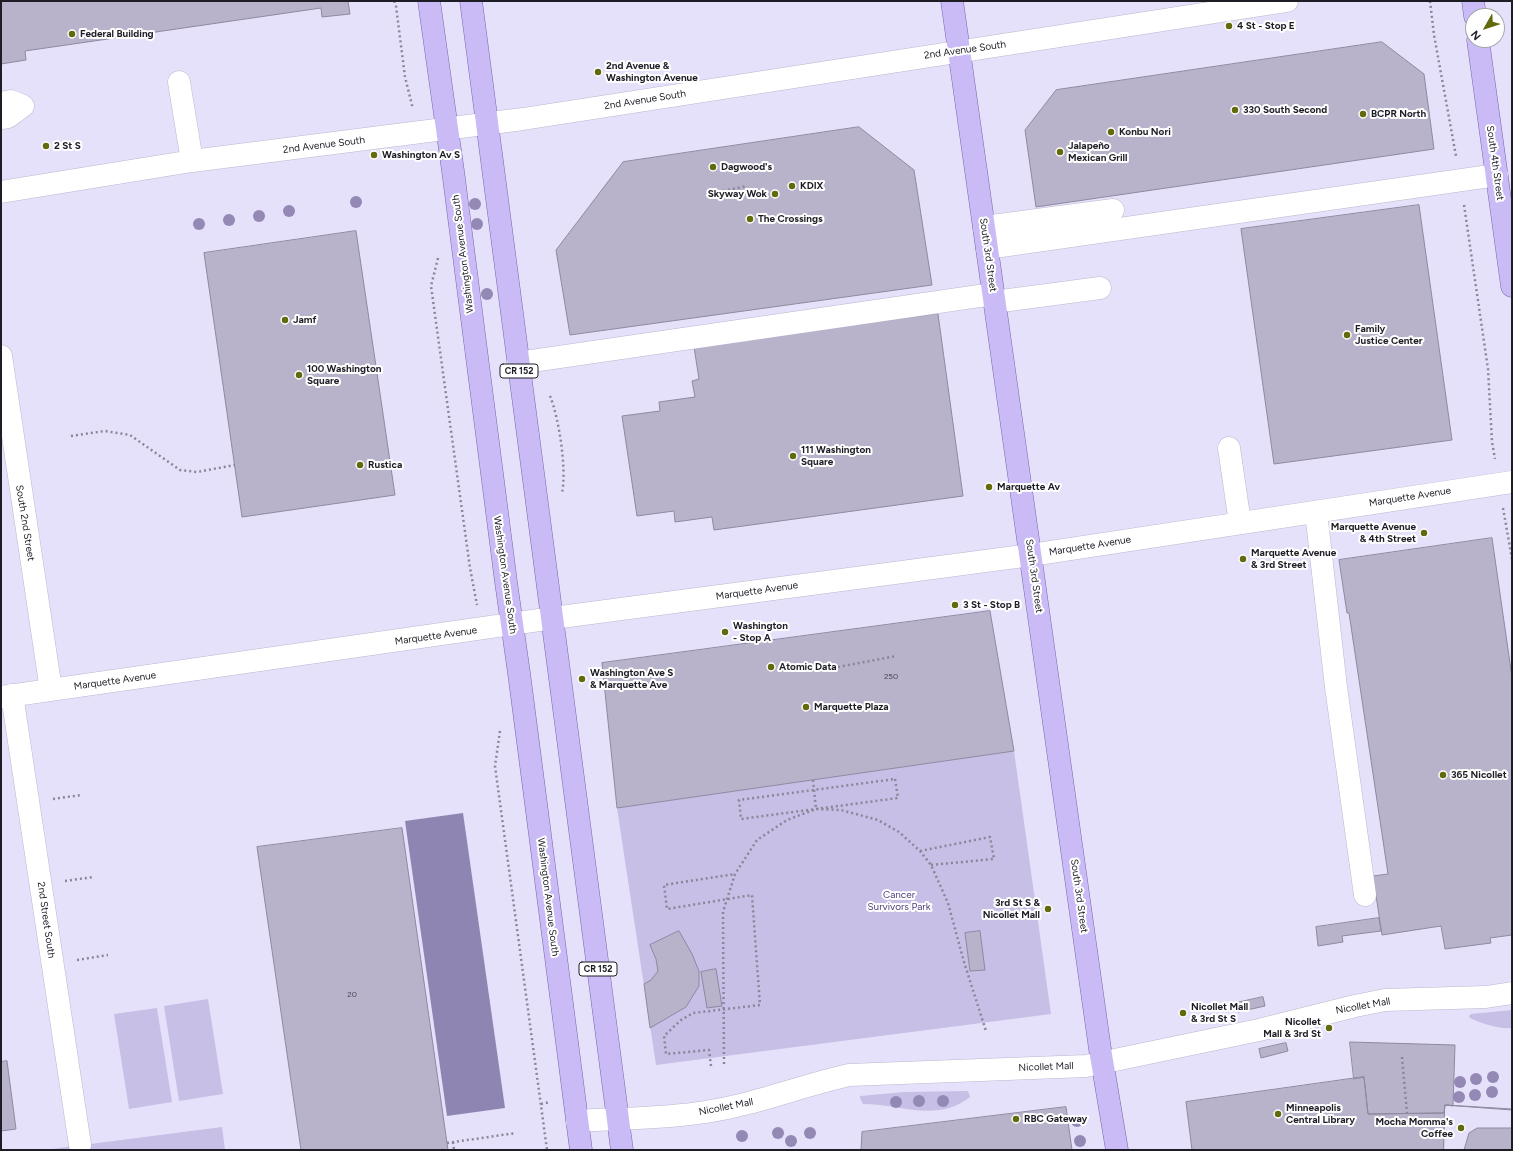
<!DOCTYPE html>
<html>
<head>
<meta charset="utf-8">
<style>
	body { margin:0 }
	#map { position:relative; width:1513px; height:1151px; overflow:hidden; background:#e6e1fa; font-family:Figtree,sans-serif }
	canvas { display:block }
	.frame { position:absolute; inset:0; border:2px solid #1e1c25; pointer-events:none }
	.north { position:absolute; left:1465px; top:8px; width:40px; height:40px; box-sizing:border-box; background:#fff; border:1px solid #a5a4a8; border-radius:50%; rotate:231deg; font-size:11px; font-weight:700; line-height:16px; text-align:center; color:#1e1c25 }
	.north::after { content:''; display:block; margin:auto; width:14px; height:18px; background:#636a0d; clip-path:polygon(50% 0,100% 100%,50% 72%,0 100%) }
</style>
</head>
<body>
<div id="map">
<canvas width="1513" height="1151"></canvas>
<div class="frame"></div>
<div class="north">N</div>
</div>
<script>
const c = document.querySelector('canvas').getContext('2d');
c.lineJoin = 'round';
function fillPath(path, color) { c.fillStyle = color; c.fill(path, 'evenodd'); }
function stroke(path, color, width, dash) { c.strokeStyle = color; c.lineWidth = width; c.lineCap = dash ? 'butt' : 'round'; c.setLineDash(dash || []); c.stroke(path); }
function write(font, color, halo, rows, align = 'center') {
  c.font = font + ' Figtree,sans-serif'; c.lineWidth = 4; c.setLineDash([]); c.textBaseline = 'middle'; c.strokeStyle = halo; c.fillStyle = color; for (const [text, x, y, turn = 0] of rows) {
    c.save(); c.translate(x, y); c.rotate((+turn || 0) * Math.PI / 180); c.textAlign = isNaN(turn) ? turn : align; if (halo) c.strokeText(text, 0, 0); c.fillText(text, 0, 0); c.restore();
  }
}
const green = new Path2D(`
	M1014,751L1051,1014L656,1065L617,808Z
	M208,999L223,1094L179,1101L164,1006Z
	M157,1008L172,1102L129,1109L114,1014Z
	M1512,1010V1028C1497,1029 1483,1024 1470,1018L1469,1016L1471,1014Z
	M968,1091L970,1097C938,1123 899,1104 863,1104L860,1098V1096L904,1092Z
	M222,1127L225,1150H44Z`);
const water = new Path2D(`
	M463,813L505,1108L447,1116L405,821Z`);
const building = new Path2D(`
	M1,1H348L350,14L322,17L321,8L25,51L26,60L1,64Z
	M1382,42L1424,74L1434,149L1036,207L1025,130L1056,90Z
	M859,127L914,170L932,285L570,335L556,250L623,162Z
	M1419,205L1452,440L1274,464L1241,229Z
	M356,231L395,495L242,517L204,253Z
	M938,314L963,496L714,530L712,517L675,522L674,511L637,516L622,416L660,411L659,402L695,397L692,381L699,379L694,347Z
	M1492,538L1512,677V935L1490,938L1491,943L1445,949L1441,926L1382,935L1373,876L1388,874L1349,613H1347L1339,560Z
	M990,611L1014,751L617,808L602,663Z
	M402,828L448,1150H301L257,847Z
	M1379,918L1381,931L1342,936L1343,942L1318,946L1316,927Z
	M679,931L692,954L699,971V986L686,1007L650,1028L644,984L651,980L658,971L656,959L650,945Z
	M980,931L985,970L970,971L965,933Z
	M716,969L722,1006L707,1008L701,972Z
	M1263,997L1265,1006L1238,1012L1236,1003Z
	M1350,1042L1455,1045L1453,1106L1445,1105L1444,1113L1368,1114L1364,1077L1354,1079Z
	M1286,1043L1288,1051L1261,1058L1259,1049Z
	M7,1061L16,1129L1,1131V1062Z
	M1364,1077L1368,1114L1444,1113L1445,1105L1512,1110V1150H1192L1186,1102Z
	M1445,1105L1512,1109V1128H1477L1469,1133L1464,1150H1444Z
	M1066,1107L1072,1150H861L862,1132Z`);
const path = new Path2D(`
	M394,1L396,6L405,77L413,109
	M1430,1L1434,35L1456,156
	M723,191L747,186
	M1464,205L1488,369L1492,442L1495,459
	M438,258L431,286L470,568L477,605
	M550,396C559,418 567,470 562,493
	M71,436L105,431L130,435L180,470L197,472L235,465
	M1503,508L1512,559
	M838,667L896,656
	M500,731L495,766L547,1150
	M895,779L898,798L741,819L739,800Z
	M813,780L816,809
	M53,799L81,795
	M920,851L990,837L994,859L931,865
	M65,881L93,877
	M77,960L108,955
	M1402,1057L1407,1113
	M724,1064L723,912L735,874L757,840L787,820L816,809L841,810L878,820L899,832L920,851L931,865L948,903L964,962L986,1031
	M711,1066L709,1050L666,1054L664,1036L681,1020L693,1013L760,1005L752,895L667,909L664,885L735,874
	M541,1104L550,1102
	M453,1142L454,1150
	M447,1143L516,1133`);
const minor = new Path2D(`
	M179,82L192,161
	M1,103L11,101L23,106L8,117L1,118
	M1,192L192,161L523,119L1287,1
	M984,227L1113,210
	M987,248L1497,175
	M994,302L1100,288
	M1,356L51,690
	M518,363L993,294
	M1229,448L1240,523
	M1316,512L1336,687L1365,895
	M12,695L80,1145
	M1,697L553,618L1031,555L1512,482
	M577,1121C620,1118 663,1119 705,1112C754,1105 800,1086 849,1075L1086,1066L1259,1030L1355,1006L1385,1000L1486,997L1512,993`);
const major = new Path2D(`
	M429,1L453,171L506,582L519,673L581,1150
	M471,1L622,1150
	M952,1L1100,1049L1117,1150
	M1473,1L1475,16
	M1478,40L1512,286`);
const trees = [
	[356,202],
	[475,204],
	[289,211],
	[259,216],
	[229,220],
	[199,224],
	[477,224],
	[487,294],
	[1493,1077],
	[1476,1079],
	[1460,1082],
	[1492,1092],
	[1475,1095],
	[1459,1097],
	[919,1101],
	[943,1101],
	[896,1102],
	[1077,1121],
	[778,1133],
	[810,1133],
	[742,1136],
	[791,1141],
	[1080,1141]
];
const markers = [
	[1229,26,4,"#636a0d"],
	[72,34,4,"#636a0d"],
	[598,72,4,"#636a0d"],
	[1235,110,4,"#636a0d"],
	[1363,114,4,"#636a0d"],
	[1111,132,4,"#636a0d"],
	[46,146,4,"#636a0d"],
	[1060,152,4,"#636a0d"],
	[374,155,4,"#636a0d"],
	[713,167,4,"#636a0d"],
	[792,186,4,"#636a0d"],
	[775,194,4,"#636a0d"],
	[750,219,4,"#636a0d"],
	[285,320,4,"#636a0d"],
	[1347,335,4,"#636a0d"],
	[299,375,4,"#636a0d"],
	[793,456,4,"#636a0d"],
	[360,465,4,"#636a0d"],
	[989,487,4,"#636a0d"],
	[1424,533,4,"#636a0d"],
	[1243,559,4,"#636a0d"],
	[955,605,4,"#636a0d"],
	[725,632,4,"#636a0d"],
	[771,667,4,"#636a0d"],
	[582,679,4,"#636a0d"],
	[806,707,4,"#636a0d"],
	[1443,775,4,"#636a0d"],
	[1048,909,4,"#636a0d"],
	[1183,1013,4,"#636a0d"],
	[1329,1028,4,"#636a0d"],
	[1278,1114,4,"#636a0d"],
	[1016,1119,4,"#636a0d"],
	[1461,1128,4,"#636a0d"]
];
const numberNames = [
	["250",891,677],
	["20",352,995]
];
const shields = [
	[519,371,38],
	[598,969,38]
];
const shieldNames = [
	["CR 152",519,371],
	["CR 152",598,969]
];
const poiNames = [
	["4 St - Stop E",1237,26],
	["Federal Building",80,34],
	["2nd Avenue &",606,66],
	["Washington Avenue",606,78],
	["330 South Second",1243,110],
	["BCPR North",1371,114],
	["Konbu Nori",1119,132],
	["2 St S",54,146],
	["Jalapeño",1068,146],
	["Mexican Grill",1068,158],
	["Washington Av S",382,155],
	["Dagwood's",721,167],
	["KDIX",800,186],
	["Skyway Wok",767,194,"right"],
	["The Crossings",758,219],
	["Jamf",293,320],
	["Family",1355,329],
	["Justice Center",1355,341],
	["100 Washington",307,369],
	["Square",307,381],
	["111 Washington",801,450],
	["Square",801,462],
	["Rustica",368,465],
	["Marquette Av",997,487],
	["Marquette Avenue",1416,527,"right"],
	["& 4th Street",1416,539,"right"],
	["Marquette Avenue",1251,553],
	["& 3rd Street",1251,565],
	["3 St - Stop B",963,605],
	["Washington",733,626],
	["- Stop A",733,638],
	["Atomic Data",779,667],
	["Washington Ave S",590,673],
	["& Marquette Ave",590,685],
	["Marquette Plaza",814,707],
	["365 Nicollet",1451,775],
	["3rd St S &",1040,903,"right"],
	["Nicollet Mall",1040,915,"right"],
	["Nicollet Mall",1191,1007],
	["& 3rd St S",1191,1019],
	["Nicollet",1321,1022,"right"],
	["Mall & 3rd St",1321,1034,"right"],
	["Minneapolis",1286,1108],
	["Central Library",1286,1120],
	["RBC Gateway",1024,1119],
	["Mocha Momma's",1453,1122,"right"],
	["Coffee",1453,1134,"right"]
];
const streetNames = [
	["2nd Avenue South",965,50,-8],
	["2nd Avenue South",645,100,-9],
	["2nd Avenue South",324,145,-7],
	["South 4th Street",1495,163,82],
	["Washington Avenue South",463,254,-97],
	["South 3rd Street",988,255,82],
	["Marquette Avenue",1410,497,-9],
	["South 2nd Street",25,523,81],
	["Marquette Avenue",1090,546,-9],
	["Washington Avenue South",505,575,82],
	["South 3rd Street",1034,576,82],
	["Marquette Avenue",757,591,-8],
	["Marquette Avenue",436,636,-8],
	["Marquette Avenue",115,681,-8],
	["South 3rd Street",1079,896,82],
	["Washington Avenue South",548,897,83],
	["2nd Street South",46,920,82],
	["Nicollet Mall",1363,1006,-10],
	["Nicollet Mall",1046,1067,-2],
	["Nicollet Mall",726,1107,-11]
];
const parkNames = [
	["Cancer",899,895],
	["Survivors Park",899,907]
];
fillPath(green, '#c7bfe6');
fillPath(water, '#8f85b3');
fillPath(building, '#b8b3cb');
stroke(building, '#8e89a1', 1);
stroke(minor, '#bbb6ce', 23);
stroke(major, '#7765a9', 23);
stroke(path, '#8a8697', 2.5, [2, 3]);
stroke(minor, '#fff', 22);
stroke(major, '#cabbf6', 22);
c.fillStyle = '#9488b5';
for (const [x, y] of trees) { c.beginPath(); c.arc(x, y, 6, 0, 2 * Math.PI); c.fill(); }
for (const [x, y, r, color] of markers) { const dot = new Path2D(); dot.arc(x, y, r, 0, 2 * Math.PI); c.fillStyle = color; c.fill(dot); stroke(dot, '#fff', 1.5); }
write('8px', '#44424e', null, numberNames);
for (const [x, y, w] of shields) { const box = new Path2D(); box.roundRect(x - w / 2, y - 7, w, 14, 3); c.fillStyle = '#fff'; c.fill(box); stroke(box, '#1e1c25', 1); }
write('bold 9px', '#1e1c25', null, shieldNames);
write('bold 10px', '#1e1c25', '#fff', poiNames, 'left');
write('10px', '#1e1c25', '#fff', streetNames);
write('10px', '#51407d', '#fff', parkNames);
</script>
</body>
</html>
